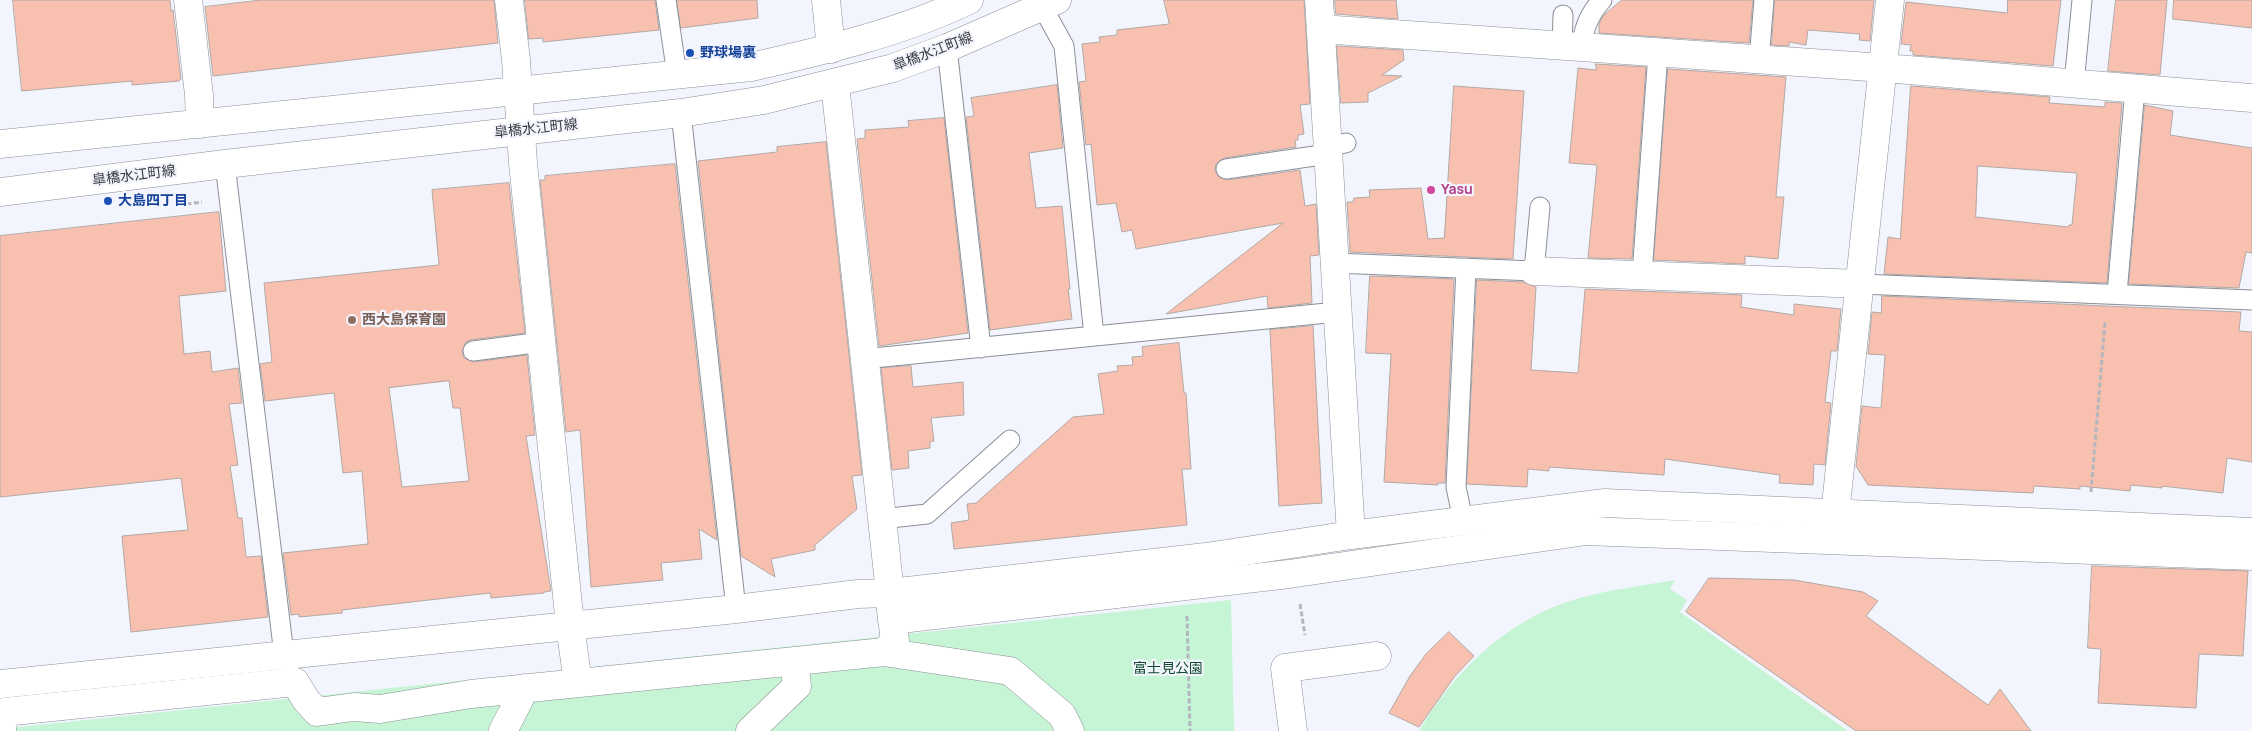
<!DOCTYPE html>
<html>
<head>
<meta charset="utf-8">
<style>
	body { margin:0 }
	canvas { display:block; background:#f3f5fe }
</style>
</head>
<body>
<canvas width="2252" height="731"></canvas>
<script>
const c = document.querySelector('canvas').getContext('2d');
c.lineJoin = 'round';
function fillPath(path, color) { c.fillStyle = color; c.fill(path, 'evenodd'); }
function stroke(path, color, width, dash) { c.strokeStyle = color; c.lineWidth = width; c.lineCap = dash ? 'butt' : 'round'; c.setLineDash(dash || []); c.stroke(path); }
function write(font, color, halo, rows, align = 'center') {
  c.font = font + ' Manrope,"Noto Sans JP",sans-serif'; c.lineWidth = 4.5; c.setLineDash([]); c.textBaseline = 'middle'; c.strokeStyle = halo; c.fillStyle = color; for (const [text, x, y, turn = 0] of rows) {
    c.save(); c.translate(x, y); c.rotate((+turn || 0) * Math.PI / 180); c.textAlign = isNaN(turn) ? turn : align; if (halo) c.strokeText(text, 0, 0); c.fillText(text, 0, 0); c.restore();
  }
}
const green = new Path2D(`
	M1675,580L1670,589L1687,600L1680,612L1848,731H1419C1453,673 1505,622 1570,601C1604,590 1640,586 1675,580Z
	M1231,600L1234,731H0V729Z`);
const building = new Path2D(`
	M13,0H170L171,11L173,10L181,79L179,81L132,85V81L22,91Z
	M261,0H494L498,43L213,76L205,7Z
	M525,0H655L659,30L543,42V38L529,39Z
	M677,0H757L758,18L681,28Z
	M1164,0H1304L1310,104L1300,105L1304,134L1298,135V140H1295L1296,147L1224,158L1216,164L1215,170L1218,176L1227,180L1300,170L1305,206L1316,204L1319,255L1310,256L1312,303L1268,308L1267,296L1166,314L1283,223L1136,249L1132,230L1122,232L1116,203L1097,205L1091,144L1086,145L1079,82L1086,81L1082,44L1100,42L1099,37L1117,35V30L1169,24Z
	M1335,0H1396L1398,19L1336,14Z
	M1622,0H1753L1749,43L1599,33V24L1603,16Z
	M1775,0H1874L1870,41L1859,40L1860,34L1808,30L1806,45L1789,42V46L1772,45Z
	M2008,0H2061L2053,66L1913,55V51H1910L1911,45L1901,44L1906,2L2007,13Z
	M2116,0H2167L2160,75L2108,71Z
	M2174,0H2252V28L2173,19Z
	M1337,46L1403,50L1404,60L1382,75L1402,76L1368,93V102L1341,103Z
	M1596,64L1646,67L1632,259L1588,258L1597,165L1569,163L1578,68L1596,70Z
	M1668,69L1786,77L1776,197H1784L1778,259L1745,256V264L1654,260Z
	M1057,85L1063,148L1029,153L1036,208L1062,206L1070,289H1068L1072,319L990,330L966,117L974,116L971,98Z
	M1454,86L1524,91L1513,259L1350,252L1347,202H1353L1354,198L1370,197L1369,190L1421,188L1428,239L1444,238Z
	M1911,86L2050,97L2049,103L2105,107V102L2122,103L2107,283L1884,274L1888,237L1900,239ZM1978,166L2077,173L2072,225H2069L2068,227L1976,217Z
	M2145,105L2173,111L2170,135L2252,148V253L2246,252L2239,288L2129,284Z
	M944,118L968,333L879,346L857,139L865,138V130L909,127L908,121Z
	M826,142L862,475L852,476L857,509L815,545V550L771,559L775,577L741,556L698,161L777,152V147Z
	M675,164L717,540L699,529L702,559L661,563L663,580L591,587L580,430L566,432L540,180H545V176Z
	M509,183L525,333L471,340L466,342L462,352L464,358L474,362L527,355L535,435L526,436L551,591L544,592V593L491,598L490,593L342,610V613L299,617V614L291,615L283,553L368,544L362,471L343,473L334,393L265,401L260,364L272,362L264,283L439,265L432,190ZM449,381L453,408H460L469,481L402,487L389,388Z
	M219,212L226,291L179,296L184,354L210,351L212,372L238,368L242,403L229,404L238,465L230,466L238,518H242L246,557L261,556L268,617L131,632L122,536L188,530L181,478L0,497V236Z
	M1370,276L1454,279L1445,483H1438V485L1384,482L1391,354L1366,353Z
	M1477,280L1523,282L1536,287L1531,370L1578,373L1585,289L1742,295L1741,307L1794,315V304L1841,309L1837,351H1831L1825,402L1831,403L1825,465L1814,464L1813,485L1779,483L1780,475L1665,459L1664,475L1549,467V471L1528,469L1527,487L1467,484Z
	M1882,296L2241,312L2239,331L2252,332V462L2227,458L2223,493L2162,486V488L2131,485L2130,491L2080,486V489L2034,486L2033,493L1868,485L1856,466L1862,406L1881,408L1885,355L1868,354L1872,312L1881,313Z
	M1313,326L1322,503L1279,506L1270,330Z
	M1179,343L1184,393H1186L1191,469H1182L1187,525L954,549L951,523L969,520L967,504L976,503L1073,417L1104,414L1098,374L1118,371L1117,366L1133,365L1132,357L1143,356L1142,347Z
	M911,366L913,387L963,382L964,415L931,418L934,441L930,442V448L908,451L909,468L892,470L881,368Z
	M2092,566L2248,571L2243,656L2199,654L2196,708L2098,703L2101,649L2088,648Z
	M1709,578L1794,580L1863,592L1878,601L1866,616L1988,705L2000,689L2031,731H1856L1686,612Z
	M1449,632L1474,656L1455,676L1419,727L1389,713L1410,676L1426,654Z`);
const path = new Path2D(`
	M179,205L202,202
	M2091,492L2105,322
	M1300,604L1305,635
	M1187,616L1190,731`);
const service = new Path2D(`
	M666,0L677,75
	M1043,8L1064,46L1094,336
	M1562,46L1563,15
	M1582,47C1583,29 1590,13 1602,0
	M947,48L981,348
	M1759,60L1764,0
	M2074,84L2082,0
	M681,113L736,609
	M1328,146L1346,143
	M225,164L284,655L289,666
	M1226,169L1328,154
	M1334,263L1534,271L1540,207
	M1642,275L1658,53
	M1860,284L2252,300
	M2117,294L2135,89
	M473,351L542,342
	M863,359L1337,312
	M881,519L927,514L1010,440
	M1463,520L1456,487L1466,268`);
const pedestrian = new Path2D(`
	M892,620L1289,574L1586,531L2252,556
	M570,625L578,683
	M884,652L1010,671L1062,715L1070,731
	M2,731L4,712L295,682L306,700L317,712L354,707L380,709L471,694L884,652L895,641L890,603
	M503,731L525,688
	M750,731L797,686L794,661
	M1293,731L1285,668L1377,656`);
const minor = new Path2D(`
	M188,0L199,95L200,124
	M509,0L516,60L523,163L570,625
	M826,0L831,49
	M1319,0L1351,535
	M1321,29L1884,68L2252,98
	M835,84L890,593
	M1534,271L1860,284
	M1835,514L1890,0
	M0,684L736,609L858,594L890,593L1206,557L1351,535L1605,503L2252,532`);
const tertiary = new Path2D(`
	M0,144L751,67C826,50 900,33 969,0
	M0,192L225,164L681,113L764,100L893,68L947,48L1057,0`);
const markers = [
	[690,53,5,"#1a4fb4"],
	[1431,190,5,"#d1479c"],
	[108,201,5,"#1a4fb4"],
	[352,320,5,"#8d6e63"]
];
const streetNames = [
	["皐橋水江町線",933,52,-21],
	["皐橋水江町線",536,129,-6],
	["皐橋水江町線",134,176,-7]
];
const transitNames = [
	["野球場裏",700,53],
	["大島四丁目",118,201]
];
const hotelNames = [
	["Yasu",1441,190]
];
const educationNames = [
	["西大島保育園",362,320]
];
const parkNames = [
	["富士見公園",1168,669]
];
fillPath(green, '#c5f5d4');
fillPath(building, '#f8c0af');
stroke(building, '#b3a8a5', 1);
stroke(service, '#8d8e97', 21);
stroke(pedestrian, '#8d8e97', 29);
stroke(minor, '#8d8e97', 29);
stroke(tertiary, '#8d8e97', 29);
stroke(path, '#b4b6bd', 3, [5, 2.5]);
stroke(service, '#fff', 19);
stroke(pedestrian, '#fff', 28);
stroke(minor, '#fff', 28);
stroke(tertiary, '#fff', 28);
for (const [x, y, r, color] of markers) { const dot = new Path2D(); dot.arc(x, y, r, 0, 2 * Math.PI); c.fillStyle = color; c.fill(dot); stroke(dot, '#f3f5fe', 2); }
write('14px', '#38393c', '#f3f5fe', streetNames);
write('bold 14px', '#164399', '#f3f5fe', transitNames, 'left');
write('bold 14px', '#b23c85', '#f3f5fe', hotelNames, 'left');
write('bold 14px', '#785e54', '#f3f5fe', educationNames, 'left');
write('14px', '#0f4829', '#f3f5fe', parkNames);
</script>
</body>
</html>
